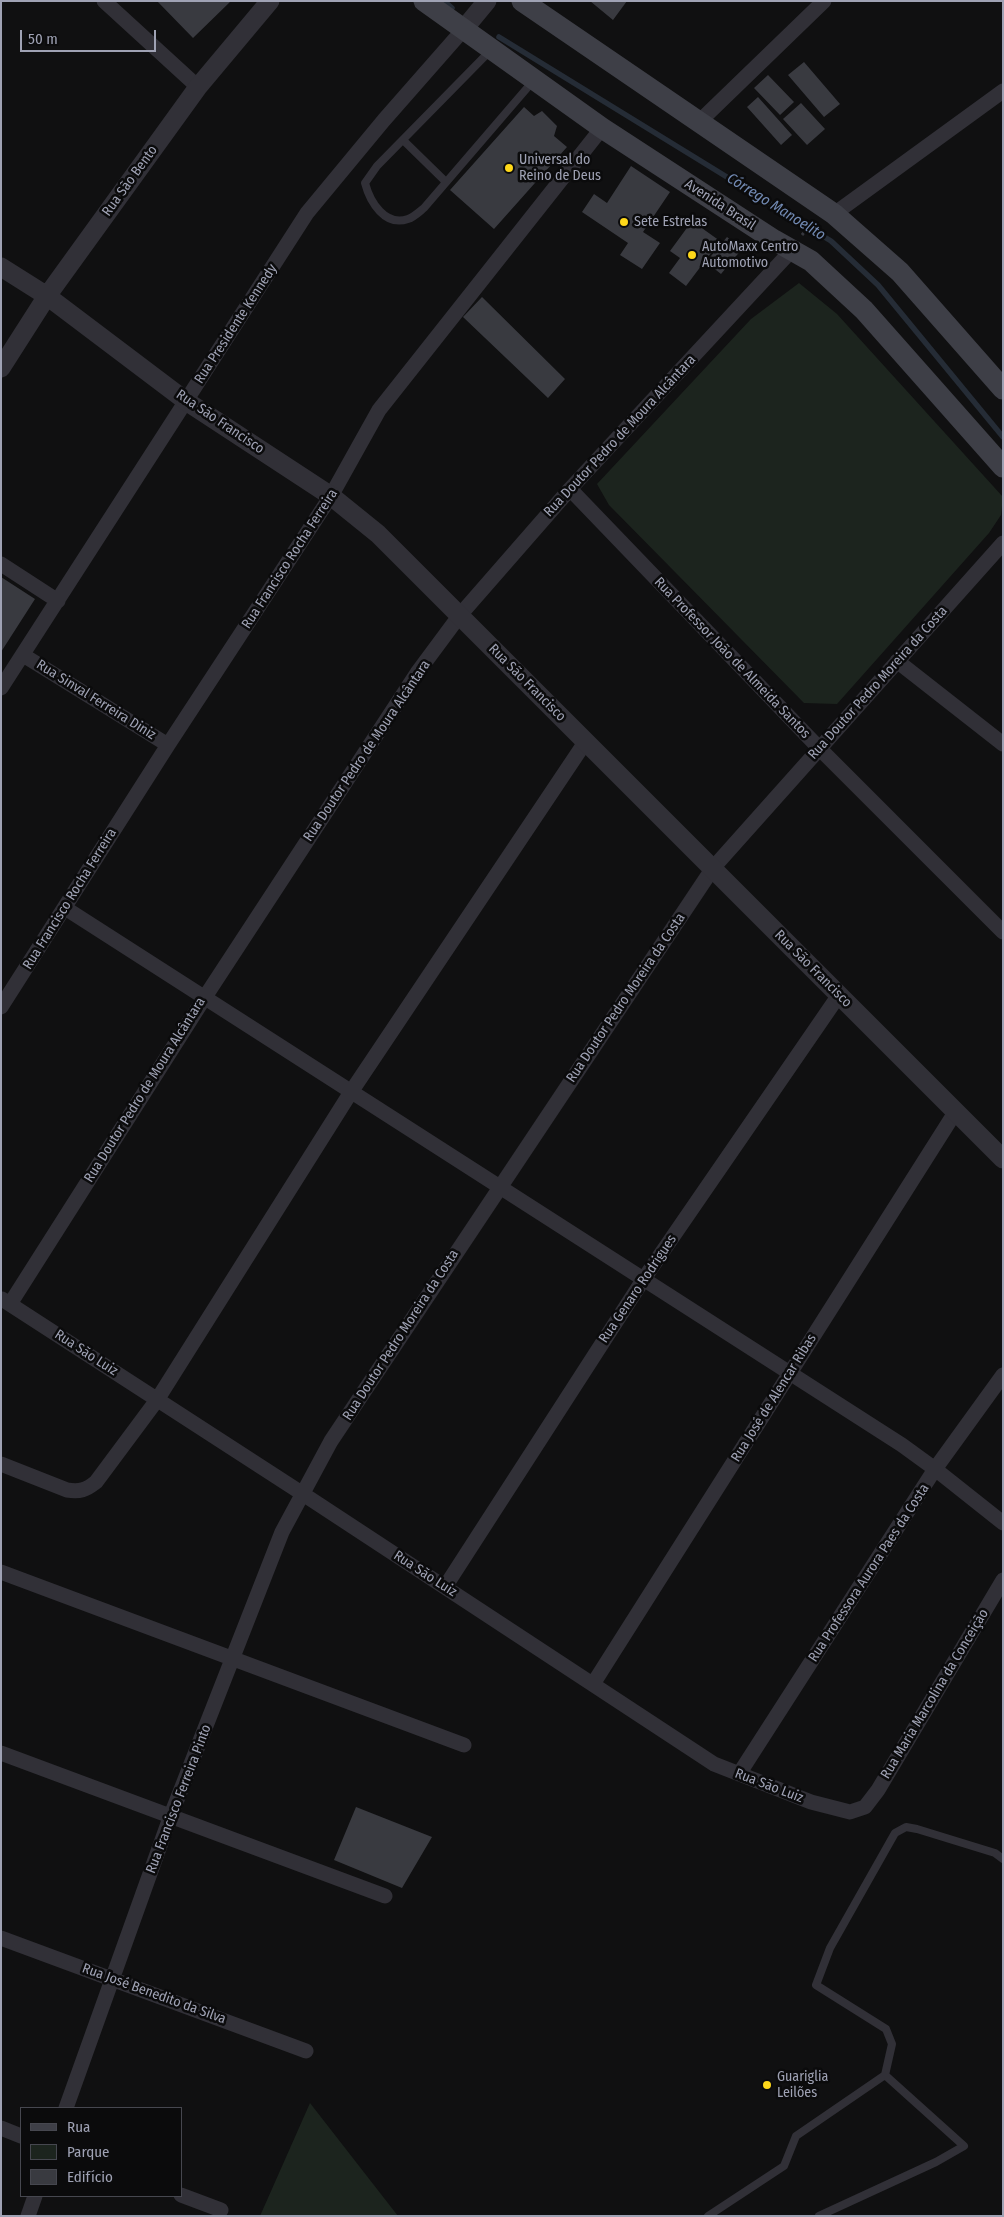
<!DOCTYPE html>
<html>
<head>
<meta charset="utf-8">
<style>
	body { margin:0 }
	#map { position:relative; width:1004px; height:2217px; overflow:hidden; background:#101011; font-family:"Fira Sans Condensed",sans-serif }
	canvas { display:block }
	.frame { position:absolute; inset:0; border:2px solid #9fa2b4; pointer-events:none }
	.legend { position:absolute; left:20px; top:2107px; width:162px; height:90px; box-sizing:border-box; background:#0b0b0c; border:1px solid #46474f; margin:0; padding:6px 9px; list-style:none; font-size:15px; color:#9fa2b4 }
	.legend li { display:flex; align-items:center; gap:10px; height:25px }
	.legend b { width:25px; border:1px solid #46474f }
	.scale { position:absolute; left:20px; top:30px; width:136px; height:22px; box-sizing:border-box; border:2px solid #9fa2b4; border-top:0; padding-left:6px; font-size:15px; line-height:18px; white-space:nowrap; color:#9fa2b4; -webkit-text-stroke:4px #0b0b0c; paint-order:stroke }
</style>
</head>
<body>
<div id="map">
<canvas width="1004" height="2217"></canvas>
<div class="frame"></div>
<ul class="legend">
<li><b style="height:6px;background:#3e3f47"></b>Rua</li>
<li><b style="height:14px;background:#1c241e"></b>Parque</li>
<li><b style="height:14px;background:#393a40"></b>Edifício</li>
</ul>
<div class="scale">50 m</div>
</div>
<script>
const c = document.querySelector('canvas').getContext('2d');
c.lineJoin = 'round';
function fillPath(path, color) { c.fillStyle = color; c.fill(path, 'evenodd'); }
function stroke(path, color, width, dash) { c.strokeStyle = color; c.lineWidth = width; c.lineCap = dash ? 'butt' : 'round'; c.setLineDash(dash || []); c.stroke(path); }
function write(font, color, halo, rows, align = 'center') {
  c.font = font + ' "Fira Sans Condensed",sans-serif'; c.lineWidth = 5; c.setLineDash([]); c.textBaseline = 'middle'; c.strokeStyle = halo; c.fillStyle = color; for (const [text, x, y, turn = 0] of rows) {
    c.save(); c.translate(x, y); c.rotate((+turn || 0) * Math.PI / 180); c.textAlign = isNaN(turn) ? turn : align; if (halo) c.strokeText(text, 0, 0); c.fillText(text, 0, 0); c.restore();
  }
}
const green = new Path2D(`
	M799,283L837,314L1003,497L1001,515L989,533L837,704L804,703L609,505L597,484L751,319Z
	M310,2103L398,2216H260Z`);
const stream = new Path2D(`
	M444,1L452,8
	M499,37L831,241L878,285L1003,437`);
const building = new Path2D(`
	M157,1H231L193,38Z
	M590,1H627L613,20Z
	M804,62L840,104L824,117L788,75Z
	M768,75L794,102L780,115L754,88Z
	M758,97L792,135L781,145L747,107Z
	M801,103L825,129L807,145L783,119Z
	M524,107L534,116L542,111L557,126L554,136L567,147L494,229L450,190Z
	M631,166L670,192L643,232L660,243L642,269L620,255L628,243L582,212L594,194L607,203Z
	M692,221L720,241L686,286L669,273L680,258L670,251Z
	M727,237L742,249L721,274L706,262Z
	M482,297L565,379L548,398L463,317Z
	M1,577L35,599L1,652Z
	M356,1807L432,1837L402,1888L334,1860Z`);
const path = new Path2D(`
	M802,235L812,223`);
const service = new Path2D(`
	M490,51L377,166L365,183C370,202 385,227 408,219C414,217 419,212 424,208L534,80
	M403,140L446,182
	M708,2216L784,2166L796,2136L885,2075L892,2044L886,2029L816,1985L830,1948L895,1833L906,1827L917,1829L995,1853L1003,1859
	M819,2216L936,2162L964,2146L885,2075`);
const minor = new Path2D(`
	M104,1L198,87
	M699,122L824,1
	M834,214L1003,91
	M570,489L820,749L1003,932
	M1,564L58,601
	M23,655L168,745
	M897,661L1003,744
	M1,688L307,213L384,120L463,30
	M65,908L902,1445L935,1469L1003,1523
	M1,1007L168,745L331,496L379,410L602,128
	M2,1299L303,1494L714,1764L811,1802L850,1812L865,1807L878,1790L1003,1580
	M10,1304L205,997L417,673L460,615L570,489L792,250
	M1,1464L67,1490C80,1492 86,1490 96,1482L157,1400L351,1092L586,741
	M1,1572L464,1745
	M445,1587L643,1280L839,995
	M593,1684L956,1111
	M1,1753L385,1896
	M739,1774L935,1469L1003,1375
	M1,1938L306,2051
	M66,2108L171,1815L282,1532L331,1441L713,868L1003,543
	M1,2128L21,2136
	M181,2195L221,2210
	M28,2216L35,2196`);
const tertiary = new Path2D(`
	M463,30L487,1
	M1,267L47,296L186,401L331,496L378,534L1003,1159
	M1,368L47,296L198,87L270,1`);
const secondary = new Path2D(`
	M424,1L602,128L774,240L811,261L864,310L1003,467
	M522,1L834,214L900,272L1003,389`);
const markers = [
	[509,168,5,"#ffd81a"],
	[624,222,5,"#ffd81a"],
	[692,255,5,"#ffd81a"],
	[767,2085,5,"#ffd81a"]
];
const poiNames = [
	["Universal do",519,160],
	["Reino de Deus",519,176],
	["Sete Estrelas",634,222],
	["AutoMaxx Centro",702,247],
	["Automotivo",702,263],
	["Guariglia",777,2077],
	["Leilões",777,2093]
];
const streetNames = [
	["Rua São Bento",130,181,-54],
	["Avenida Brasil",720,205,33],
	["Rua Presidente Kennedy",236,324,-57],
	["Rua São Francisco",220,422,34],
	["Rua Doutor Pedro de Moura Alcântara",620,436,-47],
	["Rua Francisco Rocha Ferreira",290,559,-57],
	["Rua Professor João de Almeida Santos",732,658,46],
	["Rua São Francisco",527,683,45],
	["Rua Doutor Pedro Moreira da Costa",878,683,-48],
	["Rua Sinval Ferreira Diniz",96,700,32],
	["Rua Doutor Pedro de Moura Alcântara",367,751,-56],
	["Rua Francisco Rocha Ferreira",70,899,-58],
	["Rua São Francisco",813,969,45],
	["Rua Doutor Pedro Moreira da Costa",626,998,-56],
	["Rua Doutor Pedro de Moura Alcântara",145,1090,-58],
	["Rua Genaro Rodrigues",638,1289,-56],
	["Rua Doutor Pedro Moreira da Costa",401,1335,-57],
	["Rua São Luiz",86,1353,33],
	["Rua José de Alencar Ribas",774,1398,-58],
	["Rua Professora Aurora Paes da Costa",869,1573,-57],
	["Rua São Luiz",425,1574,33],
	["Rua Maria Marcolina da Conceição",935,1694,-59],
	["Rua São Luiz",769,1786,21],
	["Rua Francisco Ferreira Pinto",179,1799,-69],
	["Rua José Benedito da Silva",154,1994,20]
];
const waterNames = [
	["Córrego Manoelito",776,207,32]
];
fillPath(green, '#1c241e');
stroke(stream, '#252c36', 5.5);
fillPath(building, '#393a40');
stroke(path, '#36373e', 3, [2.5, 4]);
stroke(service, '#313037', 8);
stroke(minor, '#313037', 15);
stroke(tertiary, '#313037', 19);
stroke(secondary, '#3e3f47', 21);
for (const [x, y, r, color] of markers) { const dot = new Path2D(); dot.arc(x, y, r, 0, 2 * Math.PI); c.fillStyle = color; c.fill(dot); stroke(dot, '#0b0b0c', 2); }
write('14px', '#9fa2b4', '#0b0b0c', poiNames, 'left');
write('14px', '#9fa2b4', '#0b0b0c', streetNames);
write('italic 15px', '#728ab3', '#0b0b0c', waterNames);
</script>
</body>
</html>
